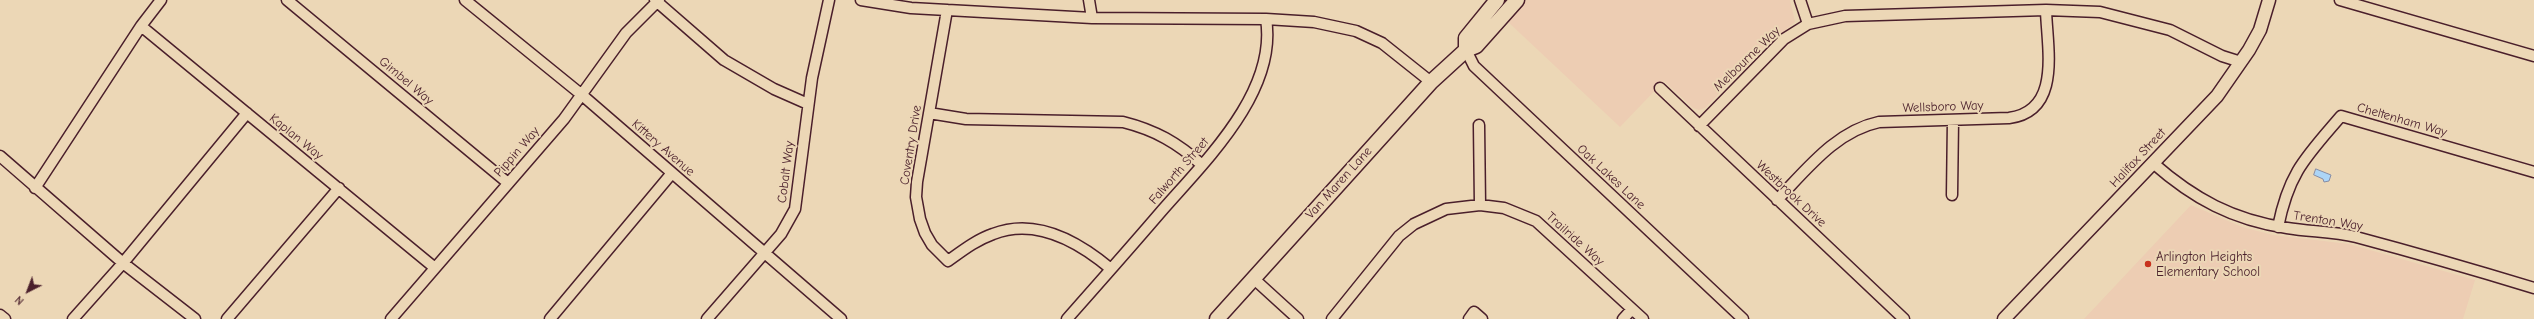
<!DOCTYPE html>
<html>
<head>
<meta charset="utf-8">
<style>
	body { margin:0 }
	#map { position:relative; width:2534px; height:319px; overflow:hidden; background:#ecd7b6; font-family:"Comic Neue",sans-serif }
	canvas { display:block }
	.north { position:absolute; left:8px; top:271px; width:40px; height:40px; -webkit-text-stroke:3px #ecd7b6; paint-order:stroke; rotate:222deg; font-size:11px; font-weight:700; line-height:16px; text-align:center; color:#4a1f2b }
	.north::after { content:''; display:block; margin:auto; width:14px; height:18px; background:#4a1f2b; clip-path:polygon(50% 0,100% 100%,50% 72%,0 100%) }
</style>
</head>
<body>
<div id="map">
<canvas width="2534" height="319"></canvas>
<div class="north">N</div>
</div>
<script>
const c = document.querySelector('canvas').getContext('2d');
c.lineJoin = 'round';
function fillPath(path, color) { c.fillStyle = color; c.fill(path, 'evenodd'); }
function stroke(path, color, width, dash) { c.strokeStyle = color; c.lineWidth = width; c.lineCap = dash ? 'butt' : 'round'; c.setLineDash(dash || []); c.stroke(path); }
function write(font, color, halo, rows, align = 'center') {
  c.font = font + ' "Comic Neue",sans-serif'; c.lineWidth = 4; c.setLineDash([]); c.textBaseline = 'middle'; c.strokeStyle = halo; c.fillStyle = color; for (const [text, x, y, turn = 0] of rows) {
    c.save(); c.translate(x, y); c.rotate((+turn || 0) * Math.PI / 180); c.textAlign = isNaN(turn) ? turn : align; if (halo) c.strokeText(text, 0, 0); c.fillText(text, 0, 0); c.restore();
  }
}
const built = new Path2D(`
	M1526,0H1790L1795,22L1760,51L1705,108L1699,110L1693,108L1664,81L1620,127L1507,21Z
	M2191,205L2242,227L2273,235L2349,244L2475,280L2463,319H2084Z`);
const water = new Path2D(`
	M2316,169L2331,175L2329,181L2324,182L2323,179L2314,175Z`);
const minor = new Path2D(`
	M287,0L508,183
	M465,0L582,95L841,319
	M655,0L724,60L774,89L808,104
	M861,0L911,8L1092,18L1266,19L1314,22L1356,31L1382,43L1431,82
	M1089,0L1092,18
	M1800,0L1808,24
	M2340,0L2534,56
	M947,10L917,182L916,197L920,219L925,233L932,245L948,261C962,251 976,240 993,234C1036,217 1079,242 1111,269
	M141,26L435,268
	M1466,50L1474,66L1743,319
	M1660,88L1904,319
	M929,113L966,119L1123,122C1155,130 1178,143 1202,165
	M1479,125L1480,205
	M1699,126L1784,39L1808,24L1845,16L2046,10L2100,12L2170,30L2222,56L2241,62
	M0,156L123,263L195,319
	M2153,163C2194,199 2233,220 2287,228C2310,232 2333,231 2356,237C2416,253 2475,270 2534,288
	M35,188L141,26L161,0
	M1952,195L1953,120
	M1777,200C1807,169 1836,131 1879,122L2009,118C2062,111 2047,48 2046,10
	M2278,227C2289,172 2306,157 2341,116L2534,172
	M1253,278L1298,319
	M0,315L5,319
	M73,319L123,263L247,113
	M227,319L339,188
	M391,319L564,119L626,33L659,0
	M550,319L672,173
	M707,319L781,234L795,209L812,78L829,0
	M1067,319C1098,284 1129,249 1159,214C1203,163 1278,93 1266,19
	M1332,319L1399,236L1414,224L1446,209L1480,205L1504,208L1536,221L1643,319
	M1469,319L1474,312L1482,319
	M1623,319L1632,309`);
const tertiary = new Path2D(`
	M2004,319L2217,96L2249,50L2260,30L2269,0`);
const secondary = new Path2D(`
	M1466,50V38L1497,0
	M1217,319L1431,82L1466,50L1476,46L1517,0`);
const markers = [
	[2148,264,4,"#c8321e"]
];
const streetNames = [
	["Melbourne Way",1747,59,-44],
	["Gimbel Way",406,81,40],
	["Wellsboro Way",1943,107,-2],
	["Cheltenham Way",2402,120,16],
	["Kaplan Way",296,137,39],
	["Coventry Drive",911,145,-81],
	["Kittery Avenue",663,148,41],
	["Pippin Way",517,152,-49],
	["Halifax Street",2138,158,-47],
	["Falworth Street",1179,171,-49],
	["Cobalt Way",786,172,-83],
	["Oak Lakes Lane",1611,177,43],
	["Van Maren Lane",1339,183,-48],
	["Westbrook Drive",1791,194,43],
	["Trenton Way",2328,221,9],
	["Trailride Way",1575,239,42]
];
const poiNames = [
	["Arlington Heights",2156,257],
	["Elementary School",2156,272]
];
fillPath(built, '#edcdb3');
fillPath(water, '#acd5f7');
stroke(water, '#858ca5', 1);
stroke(minor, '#4a1f2b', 13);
stroke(tertiary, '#4a1f2b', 15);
stroke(secondary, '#4a1f2b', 17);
stroke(minor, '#ecd7b6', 10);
stroke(tertiary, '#ecd7b6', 12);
stroke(secondary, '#ecd7b6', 14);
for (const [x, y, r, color] of markers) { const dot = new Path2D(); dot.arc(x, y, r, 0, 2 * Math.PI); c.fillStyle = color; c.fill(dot); stroke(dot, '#ecd7b6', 1.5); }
write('13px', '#4a1f2b', '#ecd7b6', streetNames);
write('13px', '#4a1f2b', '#ecd7b6', poiNames, 'left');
</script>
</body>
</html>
